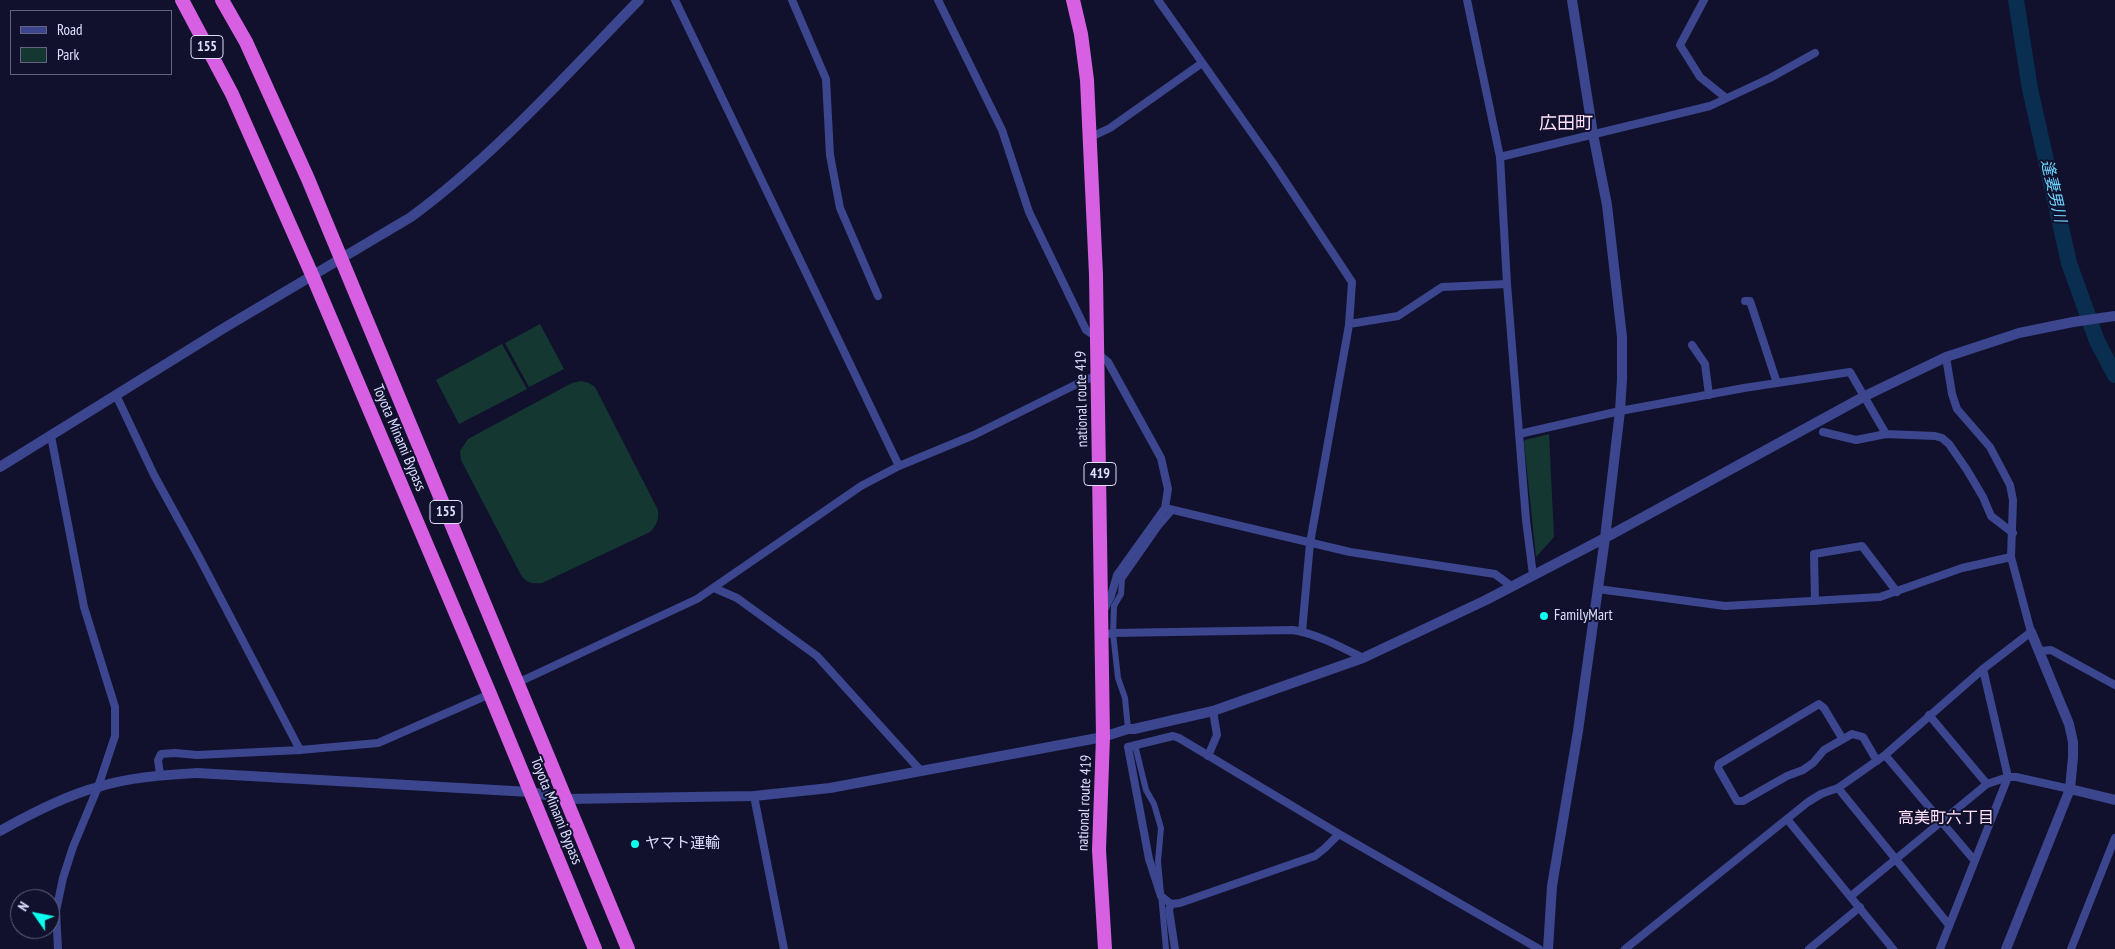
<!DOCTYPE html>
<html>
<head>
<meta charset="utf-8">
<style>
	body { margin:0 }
	#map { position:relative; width:2115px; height:949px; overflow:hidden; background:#11112e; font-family:"PT Sans Narrow",sans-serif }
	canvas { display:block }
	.legend { position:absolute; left:10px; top:10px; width:162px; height:65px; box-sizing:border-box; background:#11112e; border:1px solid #636482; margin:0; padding:6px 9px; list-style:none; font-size:15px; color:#dee0ff }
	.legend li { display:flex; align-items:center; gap:10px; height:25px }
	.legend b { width:25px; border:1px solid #636482 }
	.north { position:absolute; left:10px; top:889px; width:50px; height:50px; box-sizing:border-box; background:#11112e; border:1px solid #636482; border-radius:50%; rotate:303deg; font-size:14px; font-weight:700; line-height:20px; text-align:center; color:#dee0ff }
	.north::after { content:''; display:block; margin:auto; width:18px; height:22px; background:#0affee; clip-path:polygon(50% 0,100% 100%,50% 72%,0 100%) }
</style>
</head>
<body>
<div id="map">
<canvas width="2115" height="949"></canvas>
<ul class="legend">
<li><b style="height:6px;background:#3b468e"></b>Road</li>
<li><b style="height:14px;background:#143831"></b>Park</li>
</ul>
<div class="north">N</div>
</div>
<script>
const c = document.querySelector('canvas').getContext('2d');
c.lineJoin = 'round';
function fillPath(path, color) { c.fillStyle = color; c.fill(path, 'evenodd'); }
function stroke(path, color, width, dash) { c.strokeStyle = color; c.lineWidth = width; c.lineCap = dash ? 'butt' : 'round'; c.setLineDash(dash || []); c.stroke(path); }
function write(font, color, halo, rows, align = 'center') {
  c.font = font + ' "PT Sans Narrow","Noto Sans JP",sans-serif'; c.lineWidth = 4; c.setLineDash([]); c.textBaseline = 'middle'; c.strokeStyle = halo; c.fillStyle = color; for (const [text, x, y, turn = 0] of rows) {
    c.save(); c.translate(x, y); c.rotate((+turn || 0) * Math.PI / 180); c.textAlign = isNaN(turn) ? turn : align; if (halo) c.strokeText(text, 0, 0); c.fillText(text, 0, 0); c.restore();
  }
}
const green = new Path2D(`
	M540,324L564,369L529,387L505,343Z
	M502,344L527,389L459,424L436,380Z
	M581,381L589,383L595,387L658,510C659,519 657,525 650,532L542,583C532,584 527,583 521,575L461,460L460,451L468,439L572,383Z
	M1549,434L1554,537L1536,557L1524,442L1525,440Z`);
const river = new Path2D(`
	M2016,0L2030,89L2069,263L2097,341L2115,375`);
const pedestrian = new Path2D(`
	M1128,729L1125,698L1118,678L1113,633L1114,606L1121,594L1122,579L1159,526L1173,510
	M1135,745L1146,790L1154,804L1161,828L1158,861L1166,949`);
const minor = new Path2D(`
	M792,0L826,79L830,155L840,208L878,296
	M938,0L1002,130L1029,212L1086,330L1098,338
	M1158,0L1273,163L1352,282L1349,325L1310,543L1302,632
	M1467,0L1500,157L1507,284L1526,520L1533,575
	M1704,0L1680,45L1700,77L1726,98
	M1091,137L1110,128L1202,63
	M1500,157L1710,106L1770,78L1815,53
	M1745,301H1750L1777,383
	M1349,324L1398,316L1442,287L1507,284
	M1692,345L1705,364L1709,395
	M1097,353L1108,362L1161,458L1168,489L1165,508L1117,575L1111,596L1104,610
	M116,395L154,475L199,557L300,750
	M1823,432L1856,440L1886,434
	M1519,434L1620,411L1744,388L1850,372L1886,434L1935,436L1942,438L1949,444L1967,470L1983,497L1991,516L2013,533
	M51,436L84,607L115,707V736L98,787L73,847L63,878L56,911L58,949
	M899,466L974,435L1083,381L1098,375
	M1165,508L1350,552L1495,574L1511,586
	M714,588L737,598L817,656L921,771
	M1598,589L1725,606L1880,597L1962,568L2011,557
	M1815,601L1814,554L1862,546L1897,592
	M1101,635L1113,633L1293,630C1317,634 1341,647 1363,658
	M2041,651L2051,650L2115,685
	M517,683L697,599L861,486L899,466L675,0
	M1929,715L1987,784
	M1842,738L1824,708L1819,704L1719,764L1718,768L1737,801H1743L1787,776L1803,770L1813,763L1824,750L1852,734L1863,737L1877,761
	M1885,755L1974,860
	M1208,756L1217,735L1213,711
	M160,775L158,760L161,754L175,753L197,755L300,750L378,743L490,694
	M1838,788L1949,925
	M754,796L784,949
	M1787,819L1893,949
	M1339,834L1325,848L1315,856L1180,903L1171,904L1161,896L1149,859L1128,747L1173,736L1179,738L1339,834L1539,949
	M1851,896L1987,784L2008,777H2016L2070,789
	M1171,904L1169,910L1175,949
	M1625,949L1808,802L1821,794L1838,788L1885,755L1983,669L2031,632L2011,557L2013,500L2010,485L1990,447L1957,409L1952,394L1946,357
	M1809,949L1860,907
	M1940,949L2008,777L1983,669
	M2071,949L2115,838`);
const tertiary = new Path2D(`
	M0,467L224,328L411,217C495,155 566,75 639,0
	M2070,789L2115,800
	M0,831C30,814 64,796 98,787C130,777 165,775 197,773L530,792L566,799L754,796L830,788L1103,737L1128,729H1134L1213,711L1363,658L1486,600L1605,538L1865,396L1946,357L2019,333L2073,322L2115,316
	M1548,949L1552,886L1578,731L1605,538L1620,411L1622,379V337L1607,205L1593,134L1572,0
	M2006,949L2070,789L2073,757V742L2069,724L2031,632`);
const trunk = new Path2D(`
	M182,0L232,94L313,277L490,694L595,949
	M222,0L246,42L308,179L628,949
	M1073,0L1081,34L1087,80L1096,275L1103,737L1099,850L1105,949`);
const markers = [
	[1544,616,5,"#0affee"],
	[635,844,5,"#0affee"]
];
const shields = [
	[207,47,32],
	[1100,474,32],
	[446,512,32]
];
const shieldNames = [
	["155",207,47],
	["419",1100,474],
	["155",446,512]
];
const streetNames = [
	["national route 419",1082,399,-91],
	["Toyota Minami Bypass",399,438,67],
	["national route 419",1085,803,-88],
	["Toyota Minami Bypass",556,811,68]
];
const poiNames = [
	["FamilyMart",1554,616],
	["ヤマト運輸",645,844]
];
const waterNames = [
	["逢妻男川",2053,191,77]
];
const neighbourhoodNames = [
	["高美町六丁目",1946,818]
];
const quarterNames = [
	["広田町",1566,124]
];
fillPath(green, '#143831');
stroke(river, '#092e4f', 16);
stroke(pedestrian, '#3b468e', 6);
stroke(minor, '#3b468e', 8);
stroke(tertiary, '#3b468e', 10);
stroke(trunk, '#d65fe2', 14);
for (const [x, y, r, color] of markers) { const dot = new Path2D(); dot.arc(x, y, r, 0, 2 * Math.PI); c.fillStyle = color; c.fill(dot); stroke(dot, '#11112e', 2); }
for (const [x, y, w] of shields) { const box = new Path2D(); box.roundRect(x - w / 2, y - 11.5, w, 23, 4); c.fillStyle = '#11112e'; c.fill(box); stroke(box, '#dee0ff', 1); }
write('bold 14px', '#dee0ff', null, shieldNames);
write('15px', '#dee0ff', '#11112e', streetNames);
write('15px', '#dee0ff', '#11112e', poiNames, 'left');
write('italic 16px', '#6cd4ff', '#11112e', waterNames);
write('16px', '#ffe0f9', '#11112e', neighbourhoodNames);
write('18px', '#ffe0f9', '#11112e', quarterNames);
</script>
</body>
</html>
